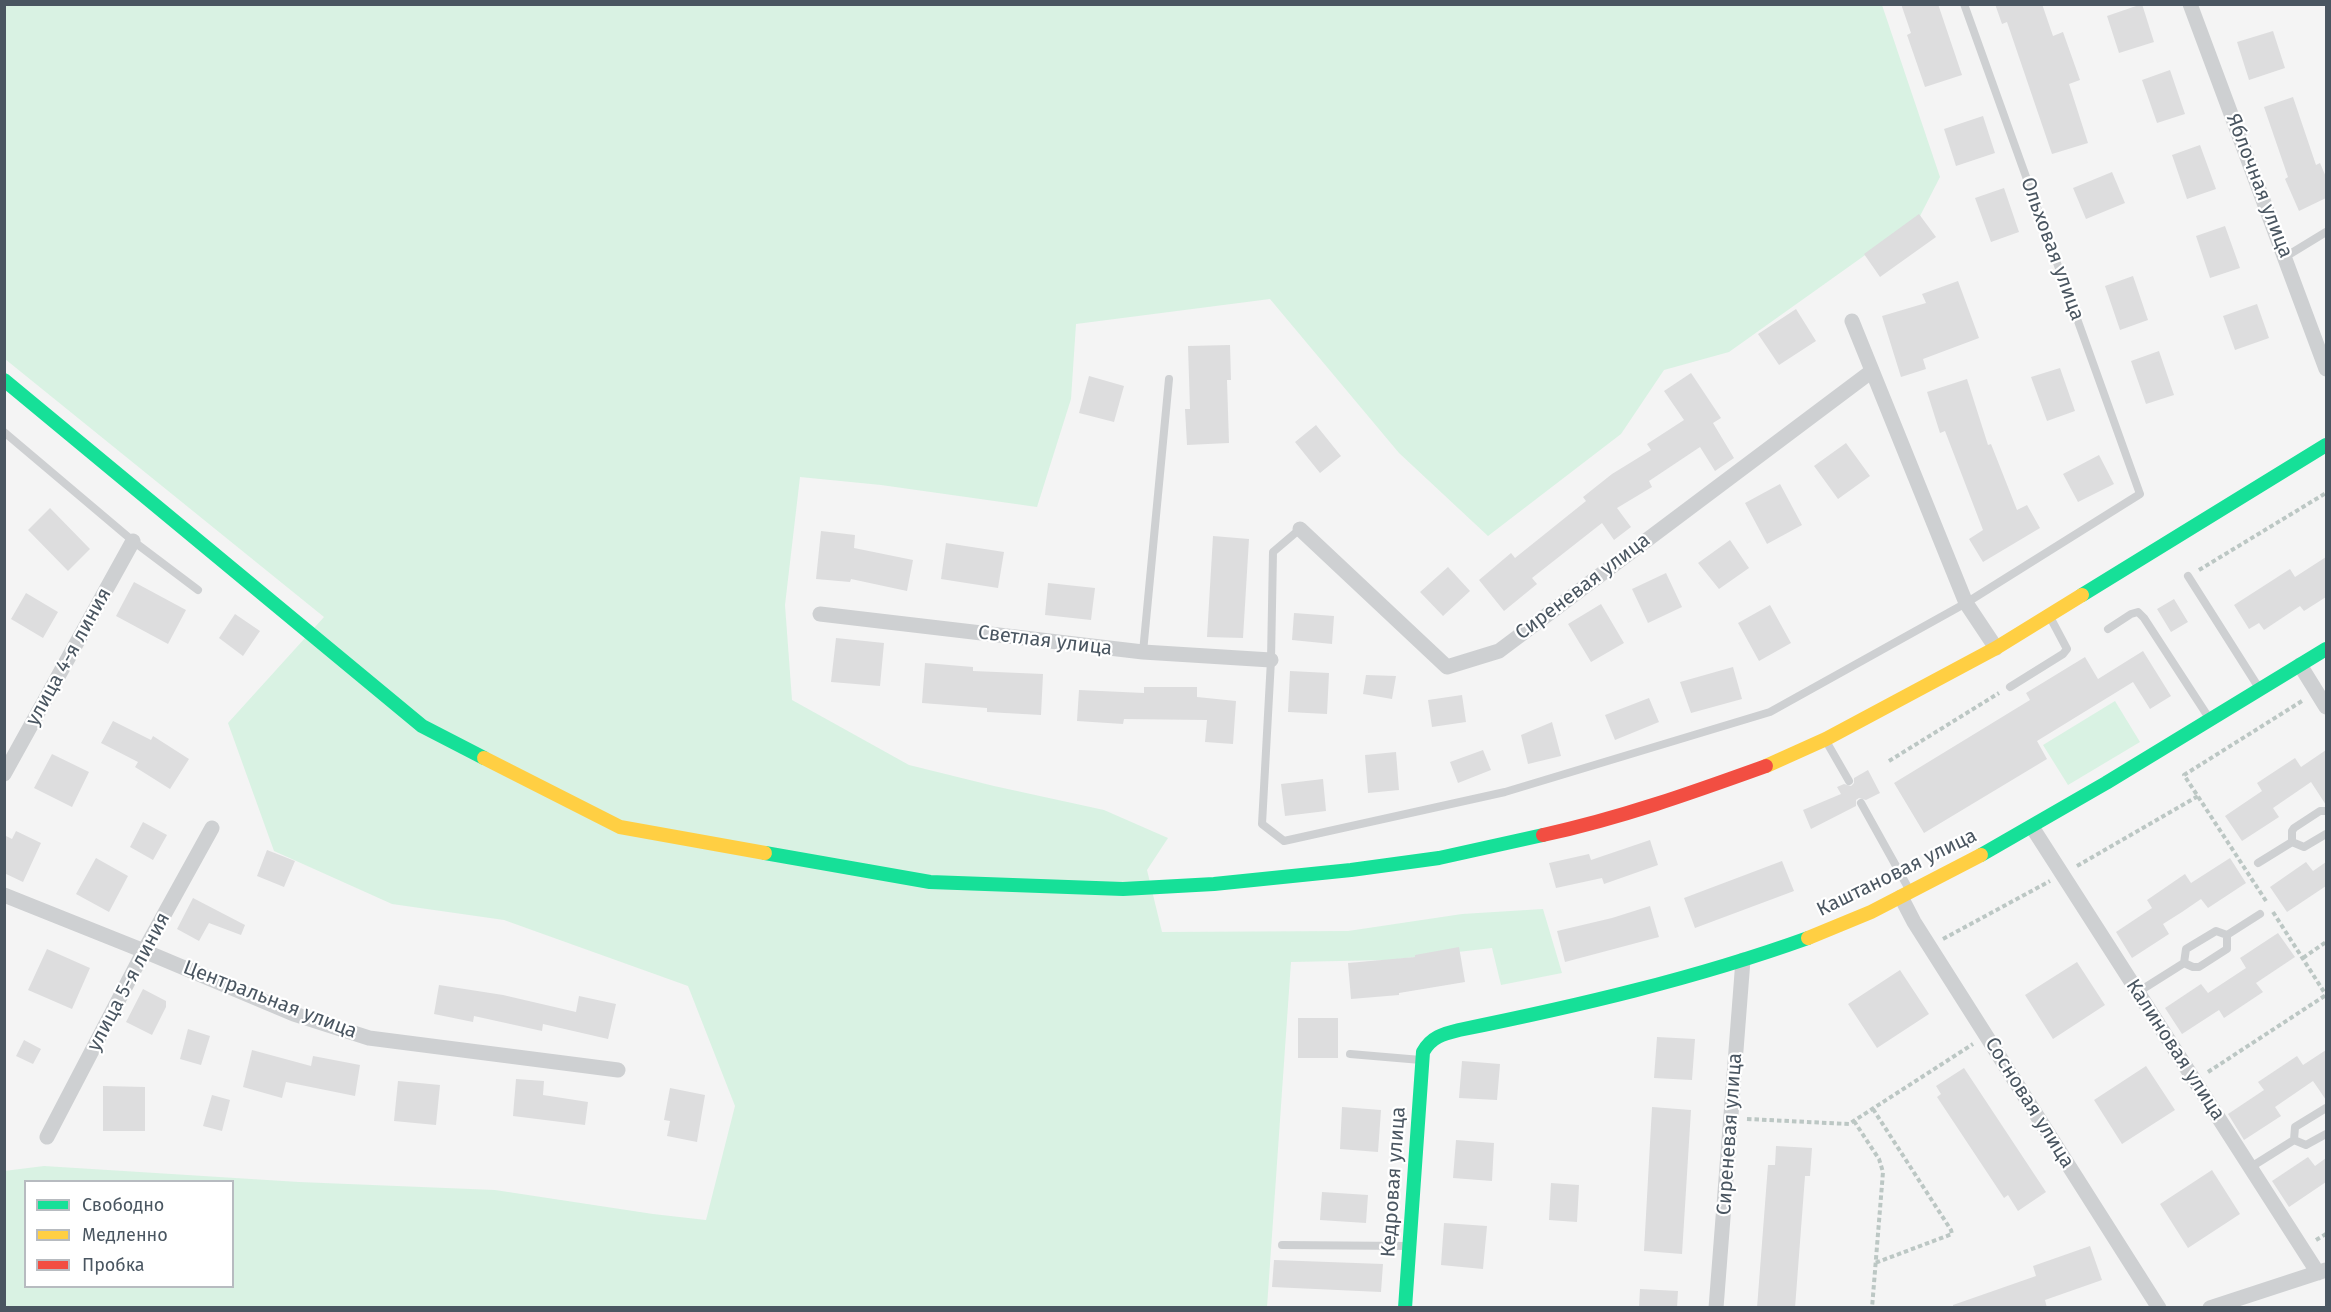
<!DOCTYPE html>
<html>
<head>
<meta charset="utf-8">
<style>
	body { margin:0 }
	#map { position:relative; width:2331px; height:1312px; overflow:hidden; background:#f4f4f4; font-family:"Fira Sans",sans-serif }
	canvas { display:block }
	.frame { position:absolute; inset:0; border:6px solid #4a5661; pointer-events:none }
	.legend { position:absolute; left:24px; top:1180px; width:210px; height:108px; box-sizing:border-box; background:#fff; border:2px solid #b7bbc0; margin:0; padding:8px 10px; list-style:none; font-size:18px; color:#4a5661 }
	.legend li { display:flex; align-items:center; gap:12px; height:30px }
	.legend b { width:30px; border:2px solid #b7bbc0 }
</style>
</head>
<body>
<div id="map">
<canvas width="2331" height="1312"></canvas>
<div class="frame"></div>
<ul class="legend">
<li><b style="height:8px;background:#16e098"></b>Свободно</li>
<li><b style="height:8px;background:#ffcf43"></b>Медленно</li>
<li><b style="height:8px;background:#f24e42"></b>Пробка</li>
</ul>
</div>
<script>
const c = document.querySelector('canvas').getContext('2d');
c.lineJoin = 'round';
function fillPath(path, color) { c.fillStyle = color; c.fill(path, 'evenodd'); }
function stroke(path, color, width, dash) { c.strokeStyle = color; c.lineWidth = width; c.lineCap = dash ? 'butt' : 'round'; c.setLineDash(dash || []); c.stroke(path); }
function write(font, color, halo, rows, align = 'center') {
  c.font = font + ' "Fira Sans",sans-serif'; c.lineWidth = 4.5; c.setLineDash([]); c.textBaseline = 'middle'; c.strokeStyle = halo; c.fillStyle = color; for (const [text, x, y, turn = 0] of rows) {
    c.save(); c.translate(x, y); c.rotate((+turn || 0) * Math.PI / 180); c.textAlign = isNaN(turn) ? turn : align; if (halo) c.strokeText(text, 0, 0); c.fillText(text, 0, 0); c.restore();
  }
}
const green = new Path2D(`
	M5,5H1882L1940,177L1920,216L1729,352L1664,370L1621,434L1488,536L1399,453L1270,299L1076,324L1071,399L1037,507L881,485L800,477L785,605L792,700L909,765L994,786L1104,810L1168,838L1147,870L1162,932L1348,931L1462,914L1543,909L1562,973L1501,985L1492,948L1389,960L1291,962L1267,1307H5L4,1171L44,1166L299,1182L495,1190L653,1214L706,1220L735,1106L688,986L504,920L392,904L274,851L228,723L324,617L5,359ZM26,1182H232V1286H26Z
	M2115,701L2140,742L2068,785L2043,745Z`);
const building = new Path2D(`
	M1901,4H1938L1962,75L1925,87L1907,35L1911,33Z
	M1995,4H2042L2053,36L2063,32L2080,80L2069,84L2088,143L2052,154L2007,22L2002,24Z
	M2142,4L2154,42L2119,53L2107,16Z
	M2273,31L2285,68L2249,80L2237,42Z
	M2170,70L2185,114L2157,123L2142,80Z
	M2293,97L2316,165L2320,163L2326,177V198L2299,211L2285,179L2288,177L2264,107Z
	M1983,116L1995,153L1956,166L1944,129Z
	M2200,145L2216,189L2187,199L2172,155Z
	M2112,172L2125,203L2086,219L2073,188Z
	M2004,188L2019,232L1991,242L1975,198Z
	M1919,214L1936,237L1880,277L1864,254Z
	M2225,226L2240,268L2210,278L2196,236Z
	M2133,276L2148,320L2120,330L2105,286Z
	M1958,281L1979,338L1923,359L1926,369L1901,377L1882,316L1926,303L1922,294Z
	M2257,304L2269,338L2235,350L2223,316Z
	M1796,309L1816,341L1779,365L1758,334Z
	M1230,345L1231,380H1227L1229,443L1187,445L1185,409H1190L1188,346Z
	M2159,351L2174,395L2146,404L2131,361Z
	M2060,368L2075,411L2047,421L2031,377Z
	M1691,373L1721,418L1713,423L1734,458L1715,471L1700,447L1649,481L1652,487L1617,508L1631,527L1614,540L1602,523L1532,578L1537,584L1504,611L1479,580L1511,553L1515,558L1586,501L1583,497L1612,474L1651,450L1647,444L1684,420L1664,391Z
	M1089,376L1124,386L1114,422L1079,413Z
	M1967,379L1988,445L1991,444L2017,510L2027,505L2040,528L1983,562L1969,539L1983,530L1945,431L1940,433L1927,392Z
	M1316,425L1341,456L1320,473L1295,442Z
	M1846,443L1870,476L1838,499L1814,466Z
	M2099,455L2114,484L2078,502L2063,474Z
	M1780,484L1802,525L1767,544L1745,503Z
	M50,508L90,549L68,571L28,530Z
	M821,531L855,535L854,548L913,560L907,591L851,579L850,582L816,579Z
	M1213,536L1249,539L1243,638L1207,637Z
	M1730,540L1749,568L1719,589L1698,563Z
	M946,543L1004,552L998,588L941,579Z
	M2326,557V597L2304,611L2300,606L2264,630L2259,623L2249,629L2234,605L2290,569L2295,577Z
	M1448,567L1470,591L1443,616L1420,592Z
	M1666,573L1682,607L1648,623L1632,589Z
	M134,582L186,610L168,644L116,616Z
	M1048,583L1095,588L1091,620L1045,615Z
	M26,593L58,612L43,638L11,619Z
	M2174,599L2188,622L2171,632L2157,609Z
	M1601,604L1624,643L1591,662L1568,624Z
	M1770,605L1791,643L1759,661L1738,623Z
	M1294,613L1334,616L1332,644L1292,640Z
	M235,614L260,631L243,656L219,638Z
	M836,638L884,643L880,686L831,682Z
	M2143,651L2171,696L2150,709L2133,682L2037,741L2047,759L1924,833L1894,783L2030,700L2026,693L2085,657L2098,679Z
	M925,663L973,667V671L1043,674L1041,715L987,712V708L922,703Z
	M1733,667L1742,699L1691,713L1680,682Z
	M1290,671L1329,673L1327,714L1288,712Z
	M1366,675L1396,676L1392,699L1363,694Z
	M1144,687H1197V697L1236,701L1233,744L1205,742L1207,720L1124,719L1123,724L1077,721L1079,690L1144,693Z
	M1462,695L1466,722L1432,727L1428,700Z
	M1649,698L1659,722L1615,740L1605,715Z
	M113,721L151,740L153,736L189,759L170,789L135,767L138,762L101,743Z
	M1552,722L1561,756L1528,764L1521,735Z
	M1483,750L1491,770L1458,783L1450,762Z
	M2326,750V805L2311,782L2273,808L2279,817L2242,841L2225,816L2262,791L2257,783L2295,758L2301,767Z
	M1396,752L1399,790L1368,793L1365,755Z
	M52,754L89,772L72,807L34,788Z
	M1868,770L1880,793L1866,800L1859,798L1856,800V806L1811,829L1803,810L1841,794L1837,787L1844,784L1851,786L1854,783V778Z
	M1323,779L1326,811L1285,816L1281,784Z
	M143,822L167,835L153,860L130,847Z
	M16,831L41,843L23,882L4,873V835L12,839Z
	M1650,840L1658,865L1604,884L1602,878L1556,888L1549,863L1589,854L1591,860Z
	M267,850L295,861L284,887L257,876Z
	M96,858L128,876L109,912L76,894Z
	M2230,858L2246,883L2208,908L2201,899L2182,912L2163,924L2169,934L2132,958L2116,932L2152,908L2147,900L2185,874L2191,883Z
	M1782,861L1794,891L1695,928L1684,898Z
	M2306,862L2313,871L2326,862V886L2287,912L2270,887Z
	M193,898L245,925L241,935L209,923L199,941L177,929Z
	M1650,906L1659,937L1565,962L1557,931L1612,918Z
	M2278,933L2295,957L2256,983L2263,992L2224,1018L2219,1010L2182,1034L2165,1008L2201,984L2208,993L2246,968L2240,958Z
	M1459,947L1465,982L1399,993V995L1351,999L1348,963L1415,957V955Z
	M47,949L90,968L72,1009L28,990Z
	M2077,962L2105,1005L2053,1039L2025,995Z
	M1900,970L1929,1014L1877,1048L1848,1004Z
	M439,985L503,995L576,1012L579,996L616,1004L608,1039L543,1024L542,1031L474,1016L473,1022L434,1014Z
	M143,989L166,1001V1007L152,1035L126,1022Z
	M1298,1018H1338V1058H1298Z
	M188,1029L210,1036L201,1065L180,1059Z
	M1657,1037L1695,1039L1692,1080L1654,1078Z
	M24,1040L41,1049L33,1064L16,1056Z
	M252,1050L311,1066L313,1056L360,1065L355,1096L286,1082L282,1098L243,1087Z
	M2326,1050V1100L2313,1081L2275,1107L2281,1116L2244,1140L2228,1114L2264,1090L2258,1082L2297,1056L2303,1065Z
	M1462,1061L1500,1064L1497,1100L1459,1098Z
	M2146,1066L2175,1110L2122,1144L2094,1100Z
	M1964,1068L2046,1192L2018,1211L2008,1195L2004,1198L1937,1097L1941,1094L1936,1086Z
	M516,1079L544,1081L543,1095L588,1102L585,1125L513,1116Z
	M398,1081L440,1085L436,1125L394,1121Z
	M103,1086L145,1087V1131H103Z
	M670,1088L705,1095L697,1142L667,1136L670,1121L664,1120Z
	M212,1095L230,1100L222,1131L203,1126Z
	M1342,1107L1381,1110L1378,1152L1340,1149Z
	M1652,1107L1691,1110L1682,1254L1644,1251Z
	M1456,1140L1494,1143L1492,1181L1453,1178Z
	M1776,1146L1812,1148L1810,1176H1805L1795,1308H1757L1768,1165H1775Z
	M2308,1157L2315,1166L2326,1158V1182L2289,1207L2272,1181Z
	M2212,1170L2240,1214L2188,1248L2160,1204Z
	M1551,1183L1579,1185L1577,1222L1549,1220Z
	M1322,1192L1368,1195L1366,1223L1320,1220Z
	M1444,1223L1487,1226L1483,1269L1441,1265Z
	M2090,1246L2102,1280L2045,1300L2047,1308H1953V1305L2036,1276L2033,1266Z
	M1274,1260L1383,1264L1381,1292L1272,1287Z
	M1640,1289L1678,1291L1677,1308H1639Z`);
const path = new Path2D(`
	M2199,570L2326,493
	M1889,761L1999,693
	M2077,866L2198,796
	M2266,901L2184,775L2302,701
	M2273,912L2326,995
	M1943,939L2050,881
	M2303,958L2326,942
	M2208,1072L2326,995
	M1873,1109L1951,1230L1952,1234L1875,1263
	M1747,1119L1849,1124L1973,1044
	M1854,1121L1879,1159L1883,1172L1872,1308
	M2316,1240L2326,1234`);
const lane = new Path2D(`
	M2285,257L2326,232
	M4,432L133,541L198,590
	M1300,529L1273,552L1271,660L1262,824L1284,841L1505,792L1770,712L1966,603L2140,494L1964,4
	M2188,576L2259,688
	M2108,629L2131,614L2138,612L2144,618L2209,718
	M1143,652L1169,379
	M2010,687L2063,654L2067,649L2050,617
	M1826,741L1849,781
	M1861,803L1910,891
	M2292,842V831L2294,828L2320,811H2326
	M2292,842L2304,847L2326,834
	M2258,863L2292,842
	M2227,935L2260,914
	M2138,992L2184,963L2193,967H2199L2227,949V935L2216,931L2186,949L2184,963
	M1350,1054L1421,1060
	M2294,1140L2295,1127L2326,1108
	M2294,1140L2306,1145L2326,1134
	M2251,1167L2294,1140
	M1282,1245L1408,1246`);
const street = new Path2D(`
	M2190,4L2326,369
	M1852,321L1966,603L1996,648
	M1300,529L1447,667L1499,651L1872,371
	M820,614L1143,652L1271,660
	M2300,665L2326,707
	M4,774L133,541
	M2032,827L2318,1273
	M4,895L144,951L294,1014L369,1038L618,1070
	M1901,897L1914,922L2159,1308
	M47,1137L144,951L212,828
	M1716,1308L1743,960
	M2210,1308L2326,1270`);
const fast = new Path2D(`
	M4,380L422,726L484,758
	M2082,595L2326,445
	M765,853L930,882L1123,889L1214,884L1351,870L1439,858L1543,835
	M1981,855L2106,783L2326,649
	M1405,1308L1423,1052C1431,1037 1443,1034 1459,1030C1577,1006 1694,979 1808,938`);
const slow = new Path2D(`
	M484,758L620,827L765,853
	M1766,766L1826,739L1996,648L2082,595
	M1808,938L1871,912L1981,855`);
const jam = new Path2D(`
	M1543,835C1621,818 1691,793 1766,766`);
const streetNames = [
	["Яблочная улица",2259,186,69],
	["Ольховая улица",2052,249,70],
	["Сиреневая улица",1583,587,-37],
	["Светлая улица",1045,641,7],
	["улица 4-я линия",69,657,-61],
	["Каштановая улица",1897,873,-26],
	["улица 5-я линия",129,982,-62],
	["Центральная улица",270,1000,21],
	["Калиновая улица",2175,1050,57],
	["Сосновая улица",2029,1103,58],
	["Сиреневая улица",1730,1134,-86],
	["Кедровая улица",1394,1182,-86]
];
fillPath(green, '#d9f2e3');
fillPath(building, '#ddddde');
stroke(path, '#bcc7c4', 4, [4.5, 3]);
stroke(lane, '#ced0d2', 8);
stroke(street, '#ced0d2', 15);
stroke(fast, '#16e098', 14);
stroke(slow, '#ffcf43', 14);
stroke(jam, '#f24e42', 14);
write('20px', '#4a5661', '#fff', streetNames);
</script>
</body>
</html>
